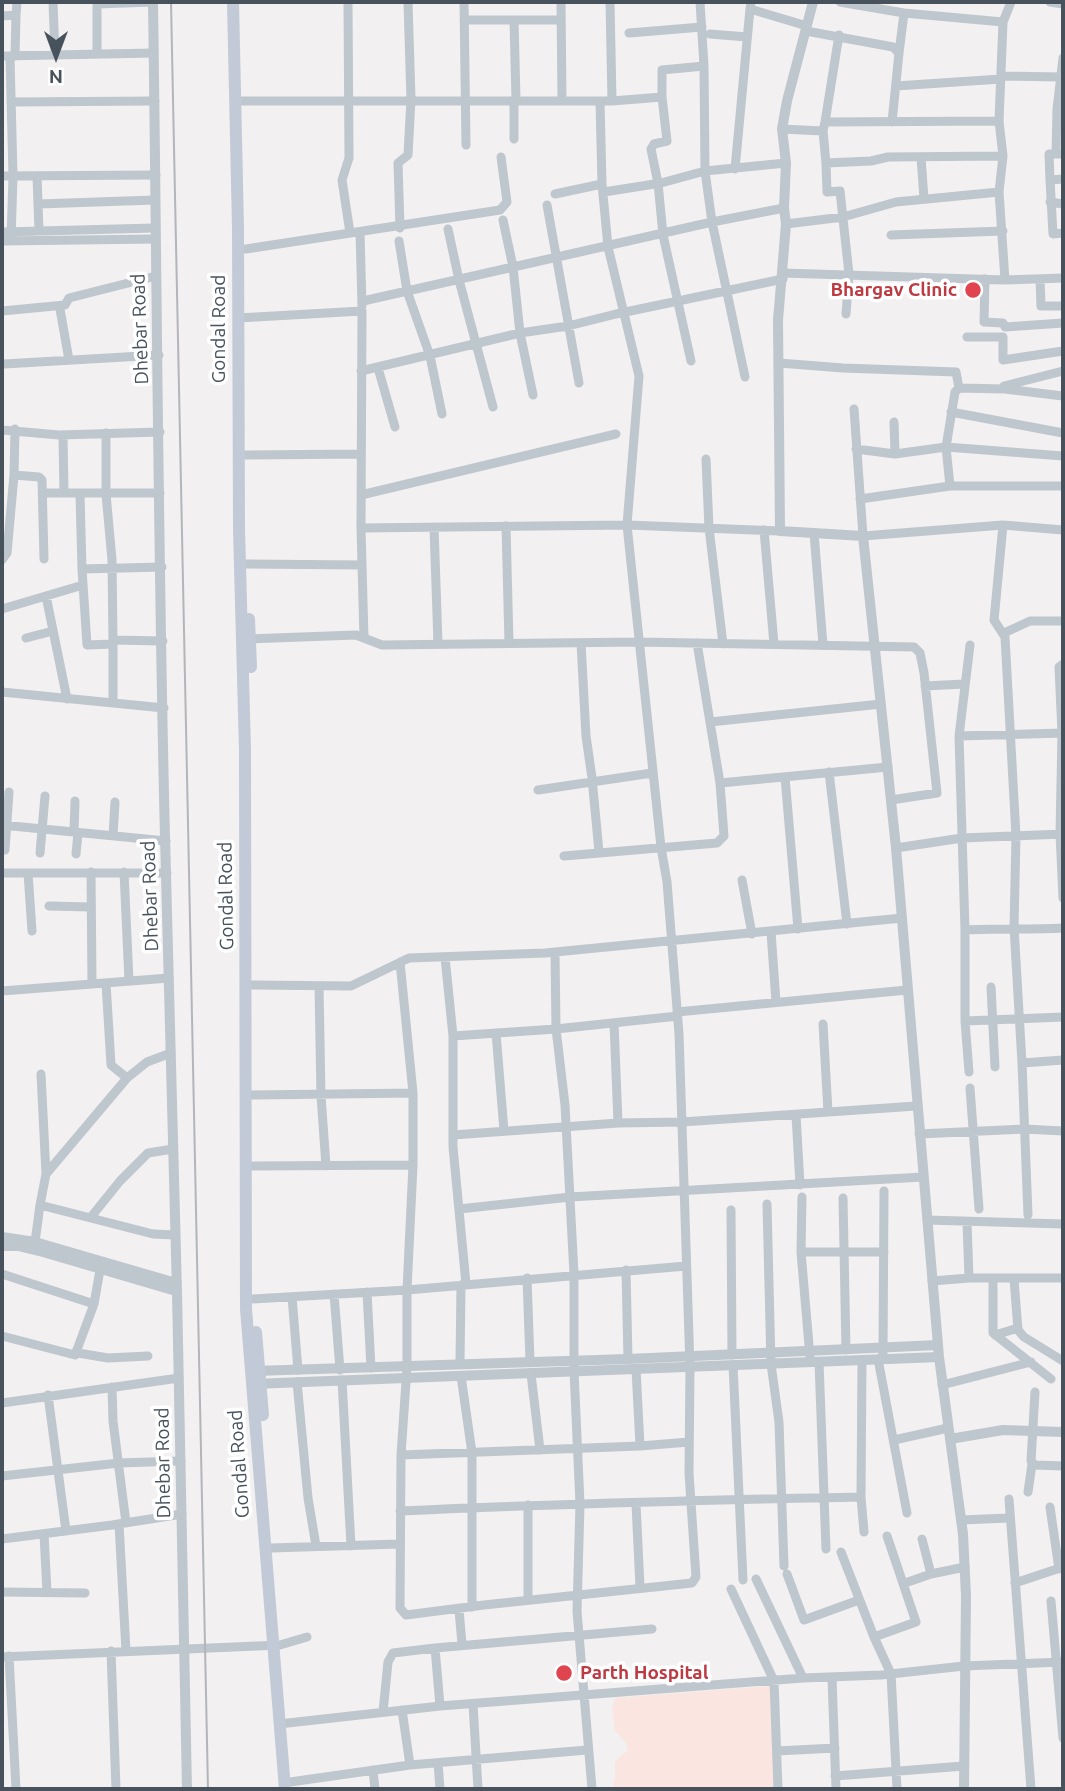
<!DOCTYPE html>
<html>
<head>
<meta charset="utf-8">
<style>
	body { margin:0 }
	#map { position:relative; width:1065px; height:1791px; overflow:hidden; background:#f2f0f0; font-family:Ubuntu,sans-serif }
	canvas { display:block }
	.frame { position:absolute; inset:0; border:4px solid #48525d; pointer-events:none }
	.north { position:absolute; left:21px; top:21px; width:70px; height:70px; -webkit-text-stroke:5px #fff; paint-order:stroke; rotate:180deg; font-size:19px; font-weight:700; line-height:28px; text-align:center; color:#48525d }
	.north::after { content:''; display:block; margin:auto; width:24px; height:32px; background:#48525d; clip-path:polygon(50% 0,100% 100%,50% 72%,0 100%) }
</style>
</head>
<body>
<div id="map">
<canvas width="1065" height="1791"></canvas>
<div class="frame"></div>
<div class="north">N</div>
</div>
<script>
const c = document.querySelector('canvas').getContext('2d');
c.lineJoin = 'round';
function fillPath(path, color) { c.fillStyle = color; c.fill(path, 'evenodd'); }
function stroke(path, color, width, dash) { c.strokeStyle = color; c.lineWidth = width; c.lineCap = dash ? 'butt' : 'round'; c.setLineDash(dash || []); c.stroke(path); }
function write(font, color, halo, rows, align = 'center') {
  c.font = font + ' Ubuntu,sans-serif'; c.lineWidth = 7; c.setLineDash([]); c.textBaseline = 'middle'; c.strokeStyle = halo; c.fillStyle = color; for (const [text, x, y, turn = 0] of rows) {
    c.save(); c.translate(x, y); c.rotate((+turn || 0) * Math.PI / 180); c.textAlign = isNaN(turn) ? turn : align; if (halo) c.strokeText(text, 0, 0); c.fillText(text, 0, 0); c.restore();
  }
}
const medical = new Path2D(`
	M770,1686L776,1789H612L615,1779V1761L628,1750L626,1743L615,1731L612,1709L615,1698Z`);
const minor = new Path2D(`
	M53,2L55,55
	M97,2V54
	M348,2L349,158L342,180L350,233
	M464,2L466,145
	M561,2L562,100
	M610,2L612,101
	M700,2L704,66L705,171L712,222L745,377
	M751,2L750,9L807,26
	M840,2L904,13L1003,22
	M1050,2L1063,4
	M97,4L153,2
	M16,15L17,2
	M2,16L16,15L15,56
	M464,20H561
	M514,20L516,100
	M806,31L893,47L899,53L892,122
	M629,33L702,27
	M710,34L747,37
	M899,53L904,13
	M2,56L154,53
	M10,56L13,176L11,241
	M1001,76L1061,77
	M896,86L1001,79
	M514,100V139
	M242,101H612L662,97
	M11,102L155,101
	M825,122L839,35
	M782,129L823,131L825,122L999,121
	M823,131L826,163L871,161L888,157L1003,156
	M1056,154L1057,109L1063,58
	M921,157L924,199
	M826,163L827,192L840,191L849,274L846,314
	M735,169L750,9
	M2,176L156,175
	M37,176L39,231
	M1063,179L1050,180L1053,234L1063,233
	M1050,180L1049,154H1063
	M604,192L661,183L705,171L786,163
	M555,194L602,184
	M1050,202L1063,204
	M38,204L155,200
	M547,205L579,383
	M503,220L513,267L520,333L533,395
	M786,224L843,217L896,202L999,192
	M400,228L398,163L408,155L411,99L408,2
	M448,229L459,280L493,407
	M2,232L154,228
	M360,232L362,306
	M891,235L1003,231
	M2,241L155,239
	M399,241L407,291L430,356L442,414
	M246,249L500,210L507,202L501,157
	M783,273L1005,280L1063,278
	M985,279L984,322L1003,323L1005,327L1063,323
	M1040,279L1041,306H1063
	M1005,280L999,192L1003,156L999,121L1003,22L1011,2
	M363,301L712,222L784,208
	M60,309L69,360
	M2,311L65,305L69,298L156,276
	M238,318L362,311L361,528L364,638
	M967,337H1003V360L1063,351
	M691,361L663,235L658,183L651,149L654,144L667,141L662,97V70L704,66
	M779,363L843,368L956,372L959,388L955,392L946,447L950,486
	M4,364L159,355
	M378,368L395,427
	M361,371L520,333L568,326L616,314L783,279
	M1004,386L1063,371
	M959,388L1005,389L1063,396
	M854,409L863,536L1003,525L1063,530
	M951,412L1063,433
	M894,422L895,454
	M2,430L59,435L160,432
	M106,433V494L112,560L113,640
	M63,435L64,493
	M856,449L895,454L946,447L1063,456
	M246,455L361,454
	M706,459L709,528L723,644
	M14,475L39,477L42,480L44,559
	M43,493H160
	M80,494L82,569L162,567
	M361,495L616,434
	M860,499L950,486H1063
	M1003,525L994,620L1005,637L1016,836L1014,927L1022,1063
	M506,526L509,643
	M434,527L438,644
	M361,528L627,525L780,531
	M764,530L774,644
	M814,533L823,645
	M2,560L7,553L14,475L15,429
	M247,564L362,565
	M82,569L87,645L113,644
	M46,596L67,699
	M2,609L83,585
	M1004,633L1030,621H1063
	M26,638L53,631
	M247,639L356,635L382,645L638,642L914,647L920,653L924,673L937,793L891,800
	M581,643L586,736L592,778L599,852
	M1063,664L1059,667L1062,733L1060,834L1063,898
	M925,686L964,684
	M2,692L164,708
	M113,703V640L163,641
	M710,722L881,704
	M1063,733L959,736L965,930C998,928 1030,930 1063,928
	M959,736L970,645
	M829,772L847,924
	M785,777L798,929
	M720,783L888,767
	M538,790L652,773
	M2,825L166,841
	M74,832L75,801
	M113,836L115,802
	M896,848L962,838L1063,834
	M5,850L9,792
	M40,853L45,796
	M76,854L78,833
	M564,856L717,843L724,836L720,783L697,643
	M91,872L92,984
	M124,872L129,981
	M2,873H167
	M28,873L32,931
	M742,880L752,934
	M49,906L90,907
	M965,930V1021L969,1072
	M771,932L776,1002
	M555,952L556,1029L565,1105L574,1274V1371L580,1504L577,1611L592,1789
	M445,957L453,1036
	M400,962L413,1093
	M106,983L111,1065L127,1078L147,1062L171,1053
	M253,985L351,986L409,958L545,953L902,918
	M319,986L321,1096L326,1166
	M991,987L995,1067
	M2,991L169,978
	M677,1012L907,990
	M965,1021L1063,1017
	M614,1023L618,1123
	M823,1024L828,1112
	M496,1033L504,1131
	M970,1088L979,1209
	M253,1095L413,1093V1165L407,1290V1367L401,1455L400,1608L406,1615L484,1605L692,1583L696,1577L689,1473L690,1367L679,1034L667,882L661,847L627,525L639,376L608,247L602,184L600,101
	M796,1115L800,1185
	M919,1134L1024,1129L1063,1131
	M453,1135L618,1123L682,1122L916,1106
	M253,1166L413,1165
	M46,1174L127,1078
	M802,1197L801,1252L810,1357
	M843,1198L846,1350
	M767,1204L771,1364L779,1422L784,1566
	M40,1205L46,1174L41,1074
	M459,1209L570,1197L923,1177
	M731,1210L732,1355
	M1028,1215L1022,1063L1063,1060
	M91,1217L120,1181L148,1153L173,1149
	M927,1220L1063,1224
	M967,1222L969,1278
	M35,1242L40,1205L153,1234L175,1235
	M801,1252H884
	M626,1270L628,1359
	M2,1274L94,1304
	M527,1278L530,1361
	M993,1279V1333L1051,1379
	M1014,1279L1018,1330L1024,1337L1063,1361
	M932,1281L969,1278H1063
	M466,1284L453,1147V1036L556,1029L678,1016
	M367,1292L371,1368
	M334,1294L340,1370
	M292,1297L298,1370
	M253,1299L407,1290L686,1266
	M995,1335L1018,1328
	M2,1336L75,1355L94,1304L100,1270
	M78,1353L108,1358L148,1356
	M883,1354L884,1191
	M878,1359L907,1513
	M862,1360L861,1497L864,1532
	M819,1362L826,1549
	M460,1364L461,1285
	M733,1365L743,1580
	M636,1369L640,1446
	M531,1374L540,1450
	M461,1376L472,1453V1607
	M342,1380L351,1546
	M297,1382L308,1498L316,1546
	M942,1385L1031,1362
	M112,1387L113,1421L126,1523
	M1035,1392L1031,1461L1035,1465L1063,1466
	M48,1395L66,1531
	M2,1403L179,1378
	M894,1440L948,1428
	M401,1455L640,1446L689,1442
	M2,1476L119,1463L181,1461
	M1028,1492L1032,1464
	M1009,1499L1031,1789
	M636,1504L640,1587
	M528,1505V1600
	M1050,1507L1059,1569
	M400,1511C554,1504 707,1500 861,1497
	M961,1520L1009,1518
	M119,1524L126,1651
	M44,1534L47,1592
	M2,1539L112,1525L182,1514
	M922,1539L931,1574
	M271,1548L399,1544
	M841,1552L874,1637L891,1674L897,1789
	M787,1574L804,1620L859,1600
	M756,1579L803,1678
	M905,1583L931,1574L965,1567
	M1015,1583L1063,1567
	M731,1589L774,1681L778,1789
	M2,1592L85,1593
	M1051,1601L1063,1738
	M459,1610L462,1644
	M874,1637L916,1622L887,1536
	M111,1651L116,1789
	M9,1656L16,1789
	M2,1657L280,1645L307,1637
	M832,1678L836,1789
	M473,1704L478,1789
	M440,1706L435,1648L652,1629
	M402,1710L410,1765
	M383,1712L388,1662L393,1653L435,1648
	M279,1724L440,1706L803,1678L881,1675L964,1666L1063,1662
	M777,1751L835,1748
	M438,1763L440,1789
	M373,1770L375,1789
	M835,1776L964,1766
	M290,1782L410,1765L587,1750`);
const tertiary = new Path2D(`
	M153,2C157,280 158,559 165,837C174,1154 182,1472 187,1789
	M813,2L787,101L782,129L786,163L784,208L786,224L778,320L780,531L863,536L896,848L939,1357L963,1534L966,1596L964,1789
	M2,1237L35,1242L176,1283
	M2,1246H18L43,1252L176,1291
	M254,1371L628,1359L938,1345
	M253,1384L939,1357
	M950,1439L1003,1430L1063,1432`);
const secondary = new Path2D(`
	M233,2L238,228L239,529L245,750L246,1309L285,1789
	M249,619L251,667
	M256,1332L263,1415`);
const rail = new Path2D(`
	M171,2L208,1789`);
const markers = [
	[973,290,9,"#e0444e"],
	[564,1673,9,"#e0444e"]
];
const healthNames = [
	["Bhargav Clinic",957,290],
	["Parth Hospital",580,1673,"left"]
];
const streetNames = [
	["Dhebar Road",140,329,-92],
	["Gondal Road",219,329,-90],
	["Dhebar Road",150,896,-92],
	["Gondal Road",226,896,-91],
	["Dhebar Road",163,1463,-91],
	["Gondal Road",239,1464,-94]
];
fillPath(medical, '#fbe5e1');
stroke(minor, '#bec6ce', 9);
stroke(tertiary, '#bec6ce', 10);
stroke(secondary, '#c1cad6', 12);
stroke(rail, '#b2b5ba', 2);
for (const [x, y, r, color] of markers) { const dot = new Path2D(); dot.arc(x, y, r, 0, 2 * Math.PI); c.fillStyle = color; c.fill(dot); stroke(dot, '#fff', 2.5); }
write('bold 19px', '#be3a42', '#fff', healthNames, 'right');
write('19px', '#48525d', '#fff', streetNames);
</script>
</body>
</html>
